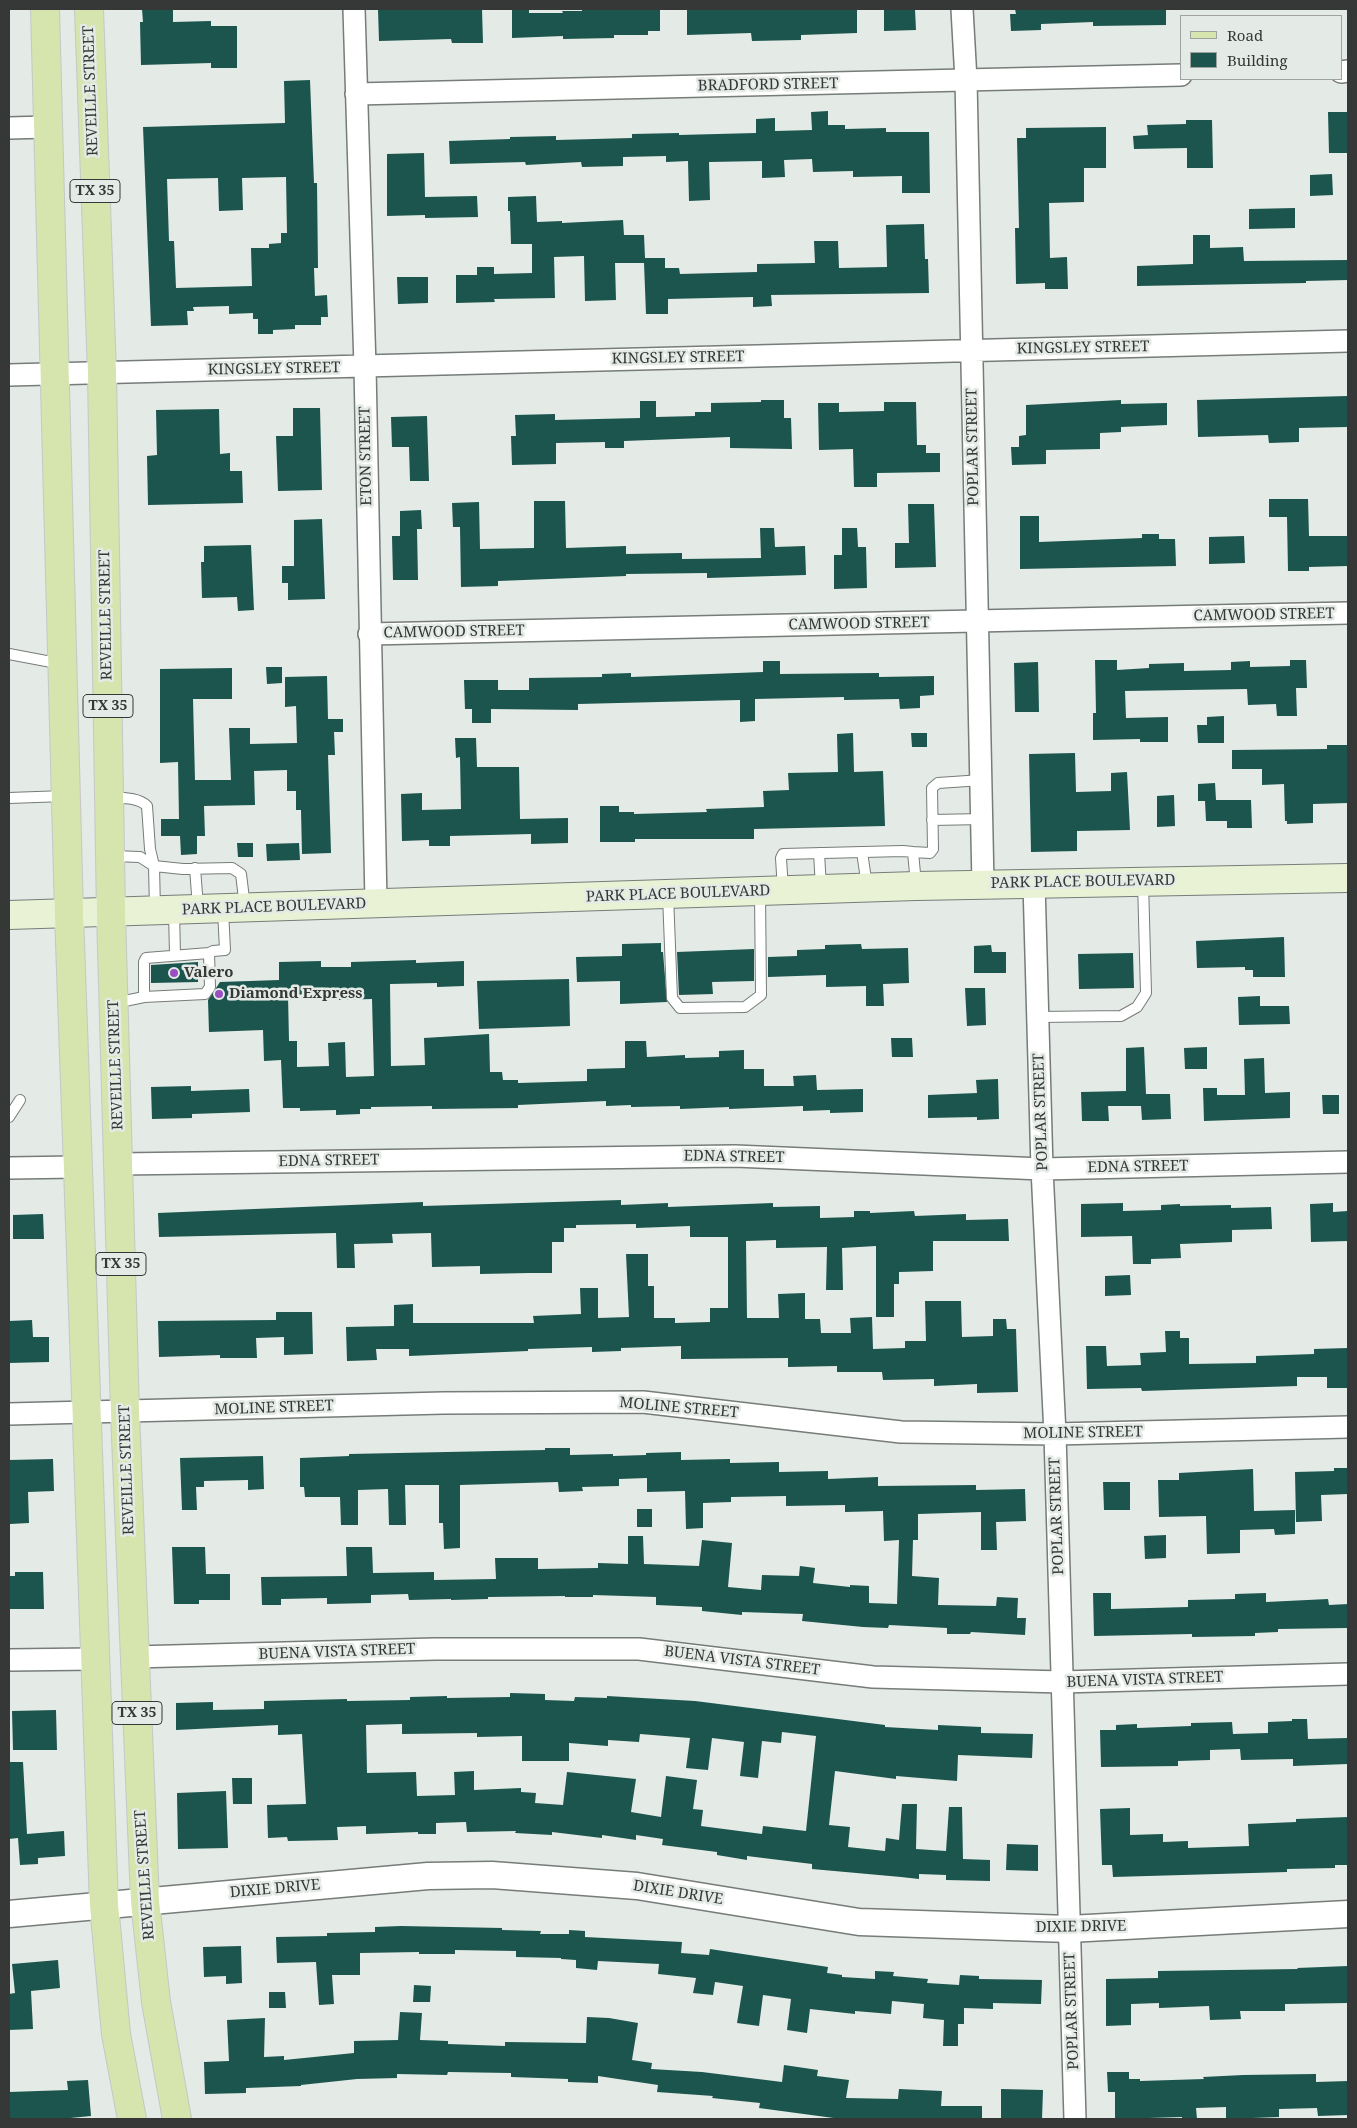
<!DOCTYPE html>
<html>
<head>
<meta charset="utf-8">
<style>
	body { margin:0 }
	#map { position:relative; width:1357px; height:2128px; overflow:hidden; background:#e4eae5; font-family:"Noto Serif",serif }
	canvas { display:block }
	.frame { position:absolute; inset:0; border:10px solid #353836; pointer-events:none }
	.legend { position:absolute; left:1180px; top:15px; width:162px; height:65px; box-sizing:border-box; background:#e4eae5; border:1px solid #9ea39f; margin:0; padding:6px 9px; list-style:none; font-size:15px; color:#353836 }
	.legend li { display:flex; align-items:center; gap:10px; height:25px }
	.legend b { width:25px; border:1px solid #9ea39f }
</style>
</head>
<body>
<div id="map">
<canvas width="1357" height="2128"></canvas>
<div class="frame"></div>
<ul class="legend">
<li><b style="height:6px;background:#d6e4ad"></b>Road</li>
<li><b style="height:14px;background:#1b554e"></b>Building</li>
</ul>
</div>
<script>
const c = document.querySelector('canvas').getContext('2d');
c.lineJoin = 'round';
function fillPath(path, color) { c.fillStyle = color; c.fill(path, 'evenodd'); }
function stroke(path, color, width, dash) { c.strokeStyle = color; c.lineWidth = width; c.lineCap = dash ? 'butt' : 'round'; c.setLineDash(dash || []); c.stroke(path); }
function write(font, color, halo, rows, align = 'center') {
  c.font = font + ' "Noto Serif",serif'; c.lineWidth = 5; c.setLineDash([]); c.textBaseline = 'middle'; c.strokeStyle = halo; c.fillStyle = color; for (const [text, x, y, turn = 0] of rows) {
    c.save(); c.translate(x, y); c.rotate((+turn || 0) * Math.PI / 180); c.textAlign = isNaN(turn) ? turn : align; if (halo) c.strokeText(text, 0, 0); c.fillText(text, 0, 0); c.restore();
  }
}
const building = new Path2D(`
	M142,9H173V22L211,21V26H237V68H211V63L141,65L140,22H143Z
	M378,9H482L483,43H452L451,39L379,41Z
	M512,9H529V13H563L562,11H582V9H660V31H648V35H614V38L563,39V36L512,38Z
	M687,9H857V33L801,35V40L752,41L751,33L687,35Z
	M884,9H915L916,30L884,31Z
	M1015,9H1166V25L1093,26V22L1041,24V30L1011,31L1010,14H1016Z
	M310,80L314,183H317L318,268H314L315,296L327,295L328,317H321V325H295V329L273,330V334H258V319H253V313L229,314V306L193,307L194,311H187L188,325L151,326L143,127L285,123L284,81ZM286,177L287,233H281V243L269,244V248H251L252,286L176,288L174,241H169L167,179L218,178L219,211L243,210L242,178Z
	M828,111V125H845V129L886,128V132H929L930,193H902V176L853,177V171L813,172L812,159L784,160L785,177L762,178V161L709,162L710,200L689,201L688,161L666,162V156L623,157V166L582,167L581,162L526,165L525,162L450,164L449,141L510,139V137L556,136V140L632,138V134L679,133V135L756,133V119L775,118V131L812,130L811,112Z
	M1328,112H1348V153H1329Z
	M1186,120H1212L1213,168H1187V148L1134,149L1133,136L1148,135L1147,125L1186,124Z
	M1106,127V168H1084V202L1049,203L1050,258L1067,257L1068,289H1045V283L1016,284L1015,228H1019L1017,138H1026V128Z
	M424,153L425,197L477,196L478,217L425,218V215L387,216V154Z
	M1332,174L1333,195L1310,196V175Z
	M536,196L537,222L562,221V223L623,220L624,235H644L645,258H665V268H679L680,274L757,272V264L815,263L814,241H838L839,268L887,267L886,225L924,224L925,259H928L929,293L771,295L772,306L753,307V297L668,299V314H646L644,263H615L616,300L585,301L584,256L554,257L555,298L494,299L495,302L456,303V275H477V267H494V274L532,273V244H511L510,211H508V197Z
	M1295,208V228L1249,229V209Z
	M1193,235H1210V248L1243,247L1244,261L1348,260V280L1306,281V283L1137,286V266L1193,264Z
	M397,277H428V303L398,304Z
	M1348,396L1347,427L1299,428V442L1269,443L1268,435L1198,437L1197,400Z
	M761,400H784V418H791L792,449L730,448V437L624,441V448H605V442L556,443V464L512,465L511,436H516L515,415L555,414V420L640,418V401H656V417L695,416V412H711V403L761,402Z
	M1121,400V404L1167,403V425L1121,427V432L1100,433V449L1046,450V464L1012,465L1011,447H1019V436L1026,435V405Z
	M884,402H916L917,445H926V453H940V472L877,473V487H854L853,449L819,450L818,403H839V412L884,411Z
	M293,408H320L322,490L278,491L276,436H293Z
	M219,409L220,454L230,453V471H242L243,503L148,505L147,456L157,455L156,410Z
	M427,416L429,481H410L409,447H392L391,417Z
	M1269,499H1308L1309,536H1348V566L1309,567V571H1288L1287,517H1269Z
	M534,501H565L566,548L626,546V554L682,553V559L761,558L760,528H774L775,547L805,546L806,575L707,578V573L626,574V576L498,581V586L461,587L460,527H453L452,503L479,502L480,549L534,548Z
	M908,504H934L936,567L895,568V543H909Z
	M421,510L422,529H417L418,580H393L392,536H400V511Z
	M1020,516H1039V542L1142,538V534H1159V539H1175L1176,566L1020,569Z
	M322,519L325,599L288,600V583H282V566H294V520Z
	M842,528H857L858,547H866L867,588L834,589V555H842Z
	M1244,536L1245,563L1209,564V537Z
	M251,545L254,610L238,611L237,597L202,598L201,562H204V546Z
	M1095,660H1117V670L1149,668V664L1184,663V671L1231,670V662L1250,661V667L1290,666V660H1306L1307,688H1296L1297,716H1277L1276,704L1248,705L1247,689L1125,691L1126,718L1168,717V742H1140V739L1093,740V713H1096Z
	M763,661H780V674L879,673V677L934,676V695L920,696V708L900,709L899,699L844,700V697L755,699V721L740,722V700L578,704V710L491,709V723H472V709H465L464,680H498V690H529V678L602,677V674L631,673V677L763,672Z
	M1038,662L1039,712H1015L1014,663Z
	M266,667H282V683L267,684Z
	M232,668V699H193L195,780H231L229,728H250V744L297,743L296,706L285,707V677L327,676L328,719H343V732H334L335,755H328L331,853L302,854L301,810H296V791H287V770L254,771L255,805L204,806L205,836H197V854L181,855L180,836H161V819H179L178,762L160,763V669Z
	M1224,716V743H1198L1197,725H1207V717Z
	M853,733L854,772L883,771L885,826L754,829V839H635V842H600V806H619V812H634V814L707,812L706,809L764,807L763,791L789,790L788,773L838,772L837,734Z
	M911,733H927V747H912Z
	M455,738H476L477,767H519L520,819L568,818V843L531,844V834L450,836V846H429V840L402,841L401,794L422,793V810L461,809L460,757L456,758Z
	M1327,745H1348V803L1313,804V823L1287,824V821H1285L1284,784L1262,785V769H1232V750L1327,749Z
	M1075,753L1076,792L1111,791V773L1127,772L1130,830L1077,831V851L1031,852L1029,754Z
	M1215,783L1216,800H1251L1252,828H1227V821H1206L1205,801H1198V784Z
	M1174,795L1175,826L1157,827V796Z
	M237,843H253V857H238Z
	M299,843L300,860L267,861L266,844Z
	M1284,937L1285,977H1253V970H1245V967L1197,968L1196,941Z
	M661,943V952H663L667,1002L620,1004V981L577,982L576,957L622,956V944Z
	M861,944L862,949L908,948L909,983L883,984L884,1006H866V986L826,987V975L768,977V957L797,956V950L825,949V945Z
	M991,945L992,952H1006V973H974V946Z
	M754,949V981L712,982L713,994L679,995L677,952Z
	M1133,953L1134,988L1079,989L1078,954Z
	M416,960V963L464,961V986L437,987V983L390,984L391,1066L425,1065L424,1038L489,1034L490,1072H502L503,1080H518V1083L587,1081V1069L625,1068V1041H646L647,1057L685,1055V1058L719,1057V1051L744,1050V1069H764V1086H794L793,1076L816,1075L817,1090L863,1089V1112L830,1113V1110L803,1111V1106L729,1109V1107L680,1109V1106L631,1107V1105L606,1106V1101L518,1105V1108L432,1109V1106L371,1107V1109H360V1114L336,1115V1110L300,1111V1108H283L281,1060L264,1061L263,1030L209,1032L208,1000L220,982L279,980V962L321,961V967H351V962ZM339,993V1000L372,999L374,1076L346,1077L345,1042L328,1043L329,1066L297,1067V1041H289L288,995Z
	M198,962V982L151,983V965Z
	M569,979L570,1026L479,1029L477,981Z
	M965,988H985L986,1025L967,1026Z
	M1260,996V1006H1289L1290,1024L1239,1025L1238,997Z
	M891,1038H912L913,1057H892Z
	M1144,1047L1146,1094H1170L1171,1119L1142,1120L1141,1106H1108L1109,1121H1082L1081,1092L1126,1091V1048Z
	M1207,1047V1069H1185L1184,1048Z
	M1264,1058L1265,1093L1290,1092V1118L1204,1121L1203,1088H1217V1095H1245L1244,1059Z
	M998,1079L999,1119L977,1120V1117L928,1118V1095L977,1093L976,1080Z
	M191,1086V1091L249,1089L250,1112L192,1114V1118L152,1119L151,1087Z
	M1322,1095H1339V1114H1323Z
	M621,1200V1205L668,1203V1207L773,1203V1207L820,1206V1218L854,1217V1211H870V1213L914,1211L915,1216L966,1214V1220L1008,1219L1009,1241H933V1271L899,1272V1284H894V1317H876V1246L842,1248L843,1290H826L827,1247L776,1248V1240L746,1241L747,1318H779L778,1294L805,1293V1319H820L821,1333H851L850,1318L872,1317L873,1349L905,1348V1341H926L925,1301H961L962,1337L993,1336V1319H1006L1007,1329H1016L1018,1392L977,1393V1384L934,1386V1379L883,1380L882,1372H837V1366L788,1367V1358L681,1359V1346L621,1348V1351L592,1352V1347L528,1349V1351L409,1356V1349H376L377,1360L347,1361L346,1327L394,1326V1305L413,1304V1323H534L533,1316L581,1314L580,1288H598V1318L629,1317L626,1254H648V1286H654V1318H675V1323L710,1322V1308H728V1237H690V1226L636,1228V1224L576,1225V1228H564V1242H552V1273H529L480,1274V1266L432,1267L431,1233L392,1234L393,1243L354,1244L355,1268H337L336,1233L159,1237L158,1213L423,1202V1206Z
	M1123,1203V1211L1161,1210V1205L1180,1204V1206L1231,1205V1208L1271,1207L1272,1229L1232,1230V1242L1180,1244L1181,1258L1151,1259V1264H1133L1132,1236L1081,1237V1204Z
	M1333,1203V1212L1348,1211V1241L1311,1242L1310,1204Z
	M43,1214L44,1239H13V1215Z
	M1130,1275L1131,1295L1105,1296V1276Z
	M276,1312H312L313,1354L284,1355V1337L256,1338L257,1358H220V1355L159,1357L158,1321L276,1320Z
	M32,1320L33,1337H49V1362L9,1363V1321Z
	M1165,1331H1180V1338H1189V1364L1256,1363V1356L1314,1354V1349L1348,1348V1388H1327V1377H1297V1386L1142,1391L1141,1388L1087,1389L1086,1346H1106L1107,1366L1141,1365L1140,1353L1166,1352Z
	M545,1448H570V1455L613,1454V1456L646,1455V1453L681,1452V1460L730,1459V1463L779,1462V1472L828,1471V1479L878,1477V1486L976,1485V1490L1025,1489L1026,1521L996,1522L997,1550H981V1512L918,1514V1540H913L912,1576L939,1578L938,1605L996,1606L997,1597L1018,1598L1017,1618H1026L1025,1635L971,1632L970,1634H947V1628L889,1625L888,1628L863,1627L802,1621L803,1614L742,1612V1615L702,1611V1607L656,1605V1597L593,1595V1597H565V1596L488,1597V1599L451,1600V1599L409,1600L408,1594L371,1595V1603L327,1604V1598L281,1599V1605H262L261,1577L347,1576L346,1547H372L373,1573L434,1572V1580L496,1579L495,1558H538V1569L598,1568V1563L628,1564V1536H643L644,1564L699,1566L702,1540L732,1543L728,1587L761,1590L762,1575L799,1576L800,1566L815,1568L813,1583L850,1587V1585L869,1586V1603L897,1604L899,1540L884,1541L883,1511L845,1512V1505L786,1506V1496L731,1497V1502L703,1503V1528L686,1529L685,1491L647,1492V1478L619,1479V1486L582,1487L583,1491L559,1492L558,1482L460,1485V1548L444,1549L443,1523H439V1485H405L406,1525H389L388,1489L358,1490V1525H341L340,1497H305L304,1487H300V1458L349,1456V1454L545,1450Z
	M263,1456L264,1489L248,1490V1480L204,1481V1487H196L197,1510H182L180,1458Z
	M53,1459L54,1491L28,1492L29,1523L10,1524L9,1460Z
	M1334,1468H1348V1494L1321,1495L1322,1521L1296,1522L1295,1472L1334,1471Z
	M1253,1469L1254,1511L1295,1510V1534L1275,1535L1274,1529L1240,1530V1553L1207,1554L1206,1516L1159,1517L1158,1480H1179V1473Z
	M1103,1482H1130V1510H1104Z
	M637,1509H652V1527H637Z
	M1166,1535V1558L1145,1559L1144,1536Z
	M172,1547H205L206,1574H230V1600H199V1604H174Z
	M15,1572H43L44,1609H9V1576H15Z
	M1093,1593H1111V1609L1188,1607V1600L1235,1599V1594L1266,1593V1602L1328,1599L1329,1605L1348,1604V1628L1278,1629V1632L1255,1633V1636L1192,1637V1634L1094,1636Z
	M510,1693L545,1694V1700L574,1701L575,1697L607,1698V1696L695,1701L885,1725V1727L938,1730V1725L981,1727V1733L1033,1734L1032,1758L958,1755L957,1781L896,1776V1779L835,1771L829,1825L850,1827L848,1847L885,1851L886,1838L899,1840L902,1804H917L916,1849L946,1851L949,1807H962L963,1859L990,1860V1881L946,1880V1875L919,1874V1879L901,1877L812,1869V1864L747,1856V1860L717,1855V1852L662,1845L663,1839L636,1835V1840L602,1835V1838L552,1832V1835L515,1833L516,1831L467,1832L466,1822L436,1823V1834H418V1832L366,1834V1826L337,1827L338,1840L288,1841L287,1837L268,1838L267,1805L306,1804L302,1734L278,1735V1725L176,1730V1703L213,1702V1710L264,1709V1701L347,1699V1701L410,1700V1697L447,1696V1698L510,1697ZM402,1724V1734L477,1733V1737L522,1736V1761H569V1743L608,1746V1740L639,1742L640,1734L690,1738L686,1768L708,1770L712,1738L744,1742L740,1776L758,1778L762,1741L781,1743L782,1732L816,1736L806,1831L763,1826L762,1834L701,1826L703,1810L693,1809L697,1780L666,1776L661,1817L631,1812L636,1779L567,1772L563,1805L535,1803L536,1793L521,1792V1788L474,1790V1771L454,1772L455,1795L417,1796L416,1772L367,1773L366,1725Z
	M56,1710L57,1750H13L12,1711Z
	M1292,1719H1307L1308,1739L1348,1738V1764L1293,1766V1759L1241,1760L1240,1749L1210,1750V1760L1178,1761V1766L1101,1767L1100,1730H1116V1725L1137,1724V1728L1191,1726V1723L1232,1722L1233,1734L1268,1733V1722L1292,1721Z
	M9,1762H23L27,1834L64,1831L65,1856L38,1858V1864L20,1865L18,1838L9,1839Z
	M232,1778H252V1804H233Z
	M226,1791L228,1848L178,1849L177,1793Z
	M1130,1808V1835L1163,1834V1842L1188,1841V1848L1249,1846L1248,1824L1296,1822V1819L1348,1817V1865H1335V1868L1287,1869V1872L1113,1877L1112,1865H1102L1100,1809Z
	M1007,1844L1038,1845V1871L1006,1870Z
	M401,1926L502,1928V1930L541,1931L540,1934H569V1930L585,1931V1937L682,1942L681,1953L709,1955L710,1949L828,1967L827,1973L842,1975V1977L875,1979V1971L894,1972L893,1976L928,1979L927,1983L959,1985L960,1975L979,1976V1979L1042,1980L1041,2004L993,2003V2009L964,2008V2024H958V2046H943L944,2020L923,2018L924,2004L892,2001L891,2014L855,2011V2014L810,2009L807,2033L787,2030L791,1999L763,1995L759,2026L737,2023L743,1986L715,1982L713,1995L693,1993L696,1978L658,1974L659,1964L598,1961L597,1970L576,1968V1960L561,1959V1958L516,1957V1951L455,1950V1954H419V1952L360,1953V1975H332L334,2004L319,2005L316,1962L277,1963L276,1937L327,1936V1933L375,1932V1927Z
	M241,1946L242,1983L226,1984V1976L204,1977L203,1947Z
	M58,1960L60,1988L31,1991L33,2029L9,2030V1994L15,1993L12,1964Z
	M1348,1966V2003L1285,2004V2011H1240L1241,2019L1210,2020L1209,2006L1159,2008V2003L1131,2004V2025L1106,2026V1979L1158,1978V1971L1298,1969L1297,1968Z
	M414,1985L431,1986L430,2002H413Z
	M269,1992H285L286,2008H269Z
	M400,2012L422,2013L420,2040L448,2041V2044L505,2046V2042L586,2043L587,2017L609,2018L638,2023L632,2060L652,2063L651,2069L702,2072L782,2082L784,2065L818,2070L817,2076L849,2080L846,2098L898,2099L899,2089L942,2091L941,2106H982V2119H841L759,2108L760,2103L712,2098L713,2096L657,2092L658,2085L598,2076V2083L568,2082V2079L511,2077V2073L448,2072L447,2075L397,2074V2078L357,2079L301,2085V2086L246,2088V2093L205,2094L204,2062L229,2061L227,2020L265,2018L264,2057L284,2056V2060L354,2053V2041L398,2040Z
	M1107,2072H1129V2079H1140V2081L1204,2079L1203,2077L1243,2075L1316,2074V2082L1348,2081V2115L1318,2116L1317,2108L1279,2109V2117L1226,2119V2107L1196,2108L1197,2119H1182V2117L1115,2119V2092H1108Z
	M88,2080L91,2116L60,2119H9V2092L68,2090L67,2081Z
	M1001,2089L1043,2090L1042,2119H1001Z`);
const service = new Path2D(`
	M9,654L62,664
	M109,797C121,798 138,797 147,806L150,849L154,866L155,910
	M9,798L65,796
	M932,820L983,819
	M862,852L867,886
	M819,853L821,887
	M112,856L140,857L154,866L183,869L232,868L241,874L245,907
	M195,868L198,907
	M916,884L913,852L930,853L933,849L932,788L938,783L982,780
	M783,890L781,858L783,854L903,851L913,852
	M668,895L672,998L680,1008L745,1007L761,995L760,892
	M174,911L175,955
	M144,997V962L146,958L209,953
	M115,1003L144,997L205,994L210,987L209,953L213,951L225,950L223,910
	M1038,1017L1121,1016L1137,1007L1146,993L1143,882
	M9,1117L20,1100`);
const minor = new Path2D(`
	M354,9L365,367L376,902
	M962,9L966,80L983,884
	M1341,72L1348,71
	M356,94L1181,75
	M9,128L47,127
	M9,375L1348,341
	M369,634L1348,613
	M1034,883L1042,1169L1055,1434L1075,2119
	M119,1164L735,1156L1042,1169L1348,1162
	M9,1168L77,1167
	M9,1414L443,1403L643,1402L901,1432L1055,1434L1348,1427
	M134,1657L435,1649H639L873,1677L1062,1682L1348,1674
	M9,1660L94,1659`);
const tertiary = new Path2D(`
	M9,1914L428,1876L492,1875L637,1886L859,1922L1069,1929L1348,1914`);
const secondary = new Path2D(`
	M9,915L916,886L1348,878`);
const primary = new Path2D(`
	M45,9L69,914L104,1905L116,2034L132,2119
	M89,9L102,373L111,913L125,1412L136,1684L145,1901L156,2002L177,2119`);
const markers = [
	[174,973,5,"#984fc2"],
	[219,994,5,"#984fc2"]
];
const shields = [
	[95,191,50],
	[108,706,50],
	[121,1264,50],
	[137,1713,50]
];
const shieldNames = [
	["TX 35",95,191],
	["TX 35",108,706],
	["TX 35",121,1264],
	["TX 35",137,1713]
];
const streetNames = [
	["BRADFORD STREET",768,85,-1],
	["REVEILLE STREET",91,91,-92],
	["KINGSLEY STREET",1083,348,-1],
	["KINGSLEY STREET",678,358,-1],
	["KINGSLEY STREET",274,369,-1],
	["POPLAR STREET",973,447,-91],
	["ETON STREET",366,456,-91],
	["REVEILLE STREET",106,615,-91],
	["CAMWOOD STREET",1264,615,-1],
	["CAMWOOD STREET",859,624,-1],
	["CAMWOOD STREET",454,632,-1],
	["PARK PLACE BOULEVARD",1083,882,-1],
	["PARK PLACE BOULEVARD",678,894,-2],
	["PARK PLACE BOULEVARD",274,907,-2],
	["REVEILLE STREET",116,1065,-92],
	["POPLAR STREET",1041,1112,-92],
	["EDNA STREET",734,1157,1],
	["EDNA STREET",329,1161,-1],
	["EDNA STREET",1138,1167,-1],
	["MOLINE STREET",274,1408,-2],
	["MOLINE STREET",679,1408,5],
	["MOLINE STREET",1083,1433,-1],
	["REVEILLE STREET",127,1470,-92],
	["POPLAR STREET",1057,1516,-92],
	["BUENA VISTA STREET",337,1652,-2],
	["BUENA VISTA STREET",742,1661,7],
	["BUENA VISTA STREET",1145,1680,-2],
	["REVEILLE STREET",145,1875,-94],
	["DIXIE DRIVE",275,1889,-5],
	["DIXIE DRIVE",678,1893,9],
	["DIXIE DRIVE",1081,1927,-1],
	["POPLAR STREET",1072,2011,-92]
];
const poiNames = [
	["Valero",184,973],
	["Diamond Express",229,994]
];
fillPath(building, '#1b554e');
stroke(service, '#767c78', 12);
stroke(minor, '#767c78', 24);
stroke(tertiary, '#767c78', 29);
stroke(secondary, '#767c78', 30);
stroke(primary, '#c6c7c7', 30);
stroke(service, '#fff', 10);
stroke(minor, '#fff', 21);
stroke(tertiary, '#fff', 26);
stroke(secondary, '#eaf2d6', 28);
stroke(primary, '#d6e4ad', 28);
for (const [x, y, r, color] of markers) { const dot = new Path2D(); dot.arc(x, y, r, 0, 2 * Math.PI); c.fillStyle = color; c.fill(dot); stroke(dot, '#e4eae5', 2); }
for (const [x, y, w] of shields) { const box = new Path2D(); box.roundRect(x - w / 2, y - 11.5, w, 23, 4); c.fillStyle = '#e4eae5'; c.fill(box); stroke(box, '#353836', 1); }
write('bold 14px', '#353836', null, shieldNames);
write('15px', '#353836', '#e4eae5', streetNames);
write('bold 15px', '#353836', '#e4eae5', poiNames, 'left');
</script>
</body>
</html>
